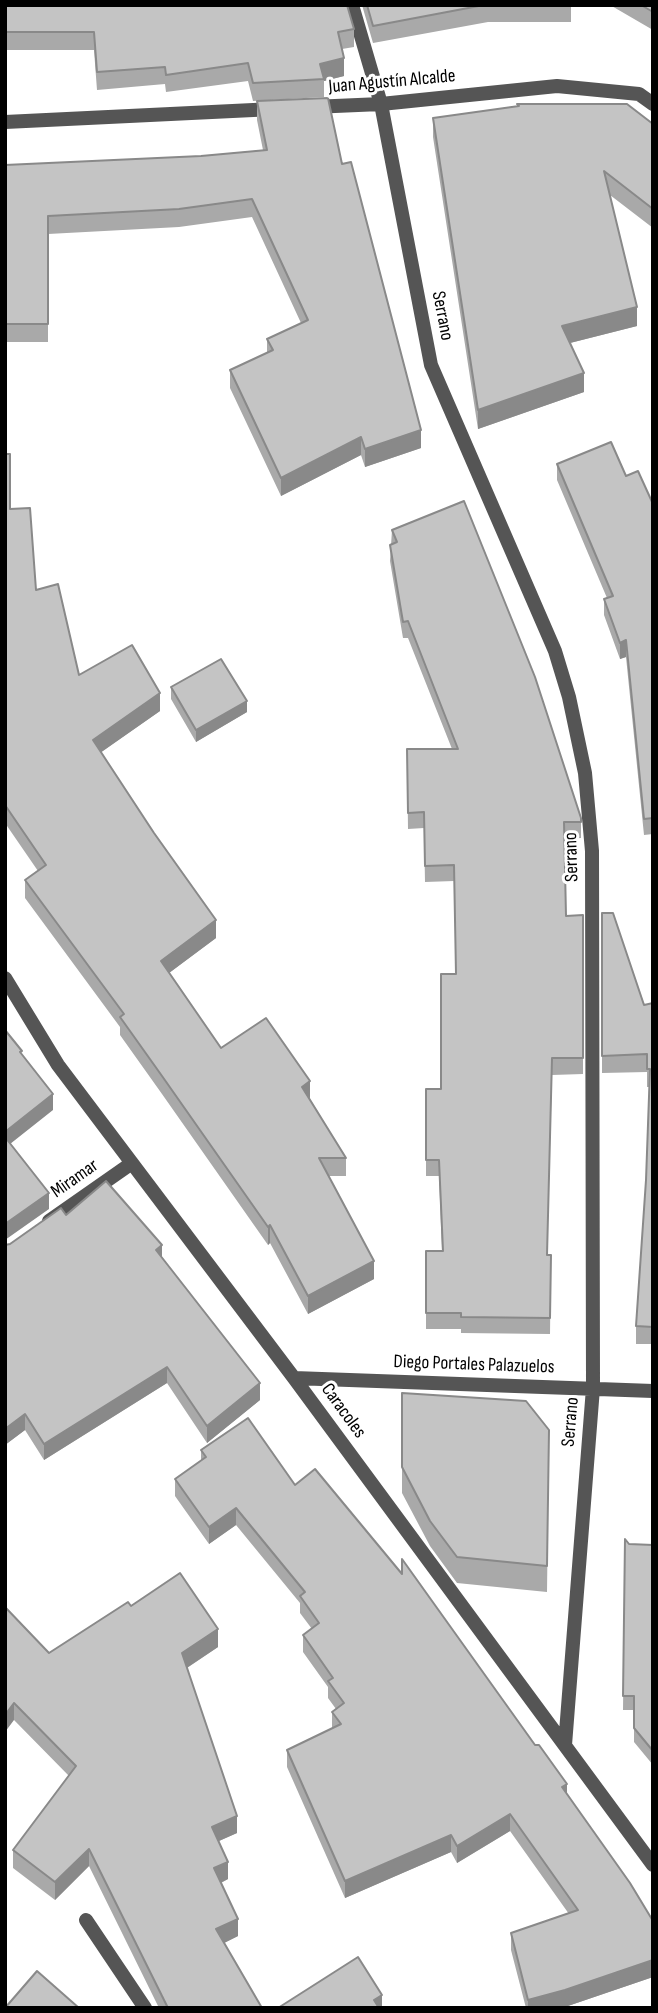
<!DOCTYPE html>
<html>
<head>
<meta charset="utf-8">
<style>
	body { margin:0 }
	#map { position:relative; width:658px; height:2013px; overflow:hidden; background:#fff; font-family:"Sofia Sans Condensed",sans-serif }
	canvas { display:block }
	.frame { position:absolute; inset:0; border:7px solid #000; pointer-events:none }
</style>
</head>
<body>
<div id="map">
<canvas width="658" height="2013"></canvas>
<div class="frame"></div>
</div>
<script>
const c = document.querySelector('canvas').getContext('2d');
c.lineJoin = 'round';
function stroke(path, color, width, dash) { c.strokeStyle = color; c.lineWidth = width; c.lineCap = dash ? 'butt' : 'round'; c.setLineDash(dash || []); c.stroke(path); }
function fillPath(path, color) { c.fillStyle = color; c.fill(path, 'evenodd'); }
function write(font, color, halo, rows, align = 'center') {
  c.font = font + ' "Sofia Sans Condensed",sans-serif'; c.lineWidth = 6; c.setLineDash([]); c.textBaseline = 'middle'; c.strokeStyle = halo; c.fillStyle = color; for (const [text, x, y, turn = 0] of rows) {
    c.save(); c.translate(x, y); c.rotate((+turn || 0) * Math.PI / 180); c.textAlign = isNaN(turn) ? turn : align; if (halo) c.strokeText(text, 0, 0); c.fillText(text, 0, 0); c.restore();
  }
}
const street = new Path2D(`
	M352,5L381,104L431,365L555,651L569,697L585,773L592,851L593,1388L565,1745
	M312,107L381,104L557,86L639,94L653,104
	M5,122L274,109
	M5,978L58,1065L294,1378L653,1865
	M49,1221L132,1163
	M294,1378L653,1391
	M86,1920L145,2008`);
const wall = new Path2D(`
	M5,5L354,29V47L342,49L344,76L324,81V97L253,101L248,81L166,92L165,84L97,90L94,50H5Z
	M362,5H571V22H488L373,43Z
	M610,5H653V30Z
	M257,101L342,164L421,448L365,467L361,455L281,496L230,388V370L267,353V339L301,323L252,217L179,227L48,234V342H5V165L201,156L263,150L257,120Z
	M517,104L653,124V228L610,195L637,326L570,343L584,392L478,429L433,137V118L517,106Z
	M5,454L10,509L36,590L79,675L160,711L101,752L216,938L169,973L221,1048L310,1099L346,1158V1176H328L374,1279L308,1314L270,1243L268,1245L162,1094L120,1035V1027L25,898V880L38,871L5,823Z
	M557,464L626,476L653,504V834L644,835L626,657L620,659L604,615V599L607,598L557,480Z
	M392,530L581,818V838L564,839L566,916L583,915V1074L552,1075L547,1255H551L550,1334L461,1333V1329H426V1251H442L439,1176H426V1089H441L456,974L454,881L425,882L424,828L408,829L407,749H452L408,638H403L390,561Z
	M171,687L247,712L196,742L171,699Z
	M602,913L644,1005L653,1003V1344H636V1326L646,1180L649,1087H647V1072L602,1073Z
	M66,1215L162,1257L260,1400L207,1443L167,1383L44,1460L25,1430L5,1445V1245L10,1244Z
	M402,1393L549,1430L547,1592L457,1583L430,1546L402,1493Z
	M201,1450L295,1485L567,1795L653,1977L562,2008H526L511,1950V1933L569,1914L510,1831L457,1863L451,1852L345,1898L287,1767V1750L332,1728V1712L336,1709L328,1698V1687L303,1652V1635L312,1629L300,1613V1603L236,1525L209,1544L175,1496V1479L201,1461Z
	M625,1539L629,1544L653,1545V1765L634,1742V1710H623Z
	M131,1606L218,1647L187,1668L237,1833L219,1841L228,1879L221,1883L238,1936L224,1943L262,2008H159L89,1866L55,1900L13,1868V1850L69,1776L14,1720L5,1607L49,1653Z`);
const shadedWall = new Path2D(`
	M344,58V76L324,81L320,64Z
	M637,307V326L562,345V326Z
	M584,373V392L478,429V410Z
	M421,430V448L365,467V449Z
	M361,437V455L281,496V478Z
	M626,640V657L620,659V643Z
	M160,693V711L93,758V740Z
	M247,701V712L196,742V730Z
	M216,920V938L161,979V961Z
	M310,1081V1099L302,1087Z
	M53,1094V1110L5,1148V1132Z
	M49,1193V1209L5,1240V1224Z
	M270,1225V1243L268,1245V1227Z
	M162,1245V1261L156,1250Z
	M374,1261V1279L308,1314V1296Z
	M167,1367V1383L44,1460V1444Z
	M260,1383V1400L207,1443V1426Z
	M25,1414V1430L5,1445V1429Z
	M236,1508V1525L209,1544V1527Z
	M218,1629V1647L182,1671V1653Z
	M14,1703V1720L5,1732V1715Z
	M567,1784V1801L562,1787Z
	M510,1814V1831L457,1863V1846Z
	M237,1816V1833L212,1844V1827Z
	M451,1835V1852L345,1898V1881Z
	M89,1849V1866L55,1900V1882Z
	M228,1862V1879L214,1886V1868Z
	M238,1919V1936L216,1947V1929Z
	M653,1960V1977L562,2008H528V2000Z
	M382,1995V2008H374V2000Z`);
const building = new Path2D(`
	M5,5H347L354,29L338,32L344,58L320,64L324,79L253,83L248,63L166,75L165,67L97,72L94,32H5Z
	M367,5H484L373,26Z
	M641,5H653V12Z
	M328,98L342,164L351,162L421,430L365,449L361,437L281,478L230,370L273,350L267,339L308,320L252,199L179,209L48,216V324H5V165L201,156L267,150L257,101Z
	M517,104H627L653,124V209L604,171L637,307L562,326L584,373L478,410L433,118L519,106Z
	M611,442L626,476L638,471L653,504V818L644,819L626,640L620,643L604,599L613,596L557,464Z
	M5,454H10V509L30,508L36,590L58,584L79,675L132,645L160,693L93,740L154,833L216,920L161,961L221,1048L266,1018L310,1081L302,1087L346,1158H319L374,1261L308,1296L270,1225L268,1227L162,1076L120,1017L124,1014L25,880L46,865L5,805Z
	M464,501L535,677L581,818V822H564L566,916L583,915V1058H552L547,1255H551L550,1318L461,1317V1313H426V1251H443L439,1160H426V1089H441V974H456L454,865L425,866L424,812L408,813L407,749H458L408,621L403,622L390,545L397,542L392,530Z
	M221,659L247,701L196,730L171,687Z
	M602,913H613L644,1005L653,1003V1327L636,1326L646,1180L650,1069H647V1054L602,1056Z
	M5,1030L22,1051L20,1052L53,1094L5,1132Z
	M5,1137L49,1193L5,1224Z
	M106,1181L162,1245L156,1250L260,1383L207,1426L167,1367L44,1444L25,1414L5,1429V1245L10,1244L61,1208L66,1215Z
	M402,1393L526,1401L549,1430L547,1566L457,1557L430,1521L402,1467Z
	M248,1418L295,1485L315,1469L402,1574V1559L535,1745H539L567,1784L562,1787L630,1883L653,1921V1960L565,1990L528,2000L511,1933L578,1910L510,1814L457,1846L451,1835L345,1881L287,1750L341,1724L332,1712L344,1703L328,1681L333,1678L303,1635L319,1623L300,1596L305,1592L236,1508L209,1527L175,1479L206,1457L201,1450Z
	M625,1539L629,1544L653,1545V1751L634,1728V1696H623Z
	M180,1573L218,1629L182,1653L237,1816L212,1827L228,1862L214,1868L238,1919L216,1929L262,2008H168L89,1849L55,1882L13,1850L76,1766L14,1703L5,1715V1607L49,1653L128,1602L131,1606Z
	M358,1957L382,1995L374,2000L379,2008H278Z
	M37,1971L79,2008H5Z`);
const streetNames = [
	["Juan Agustín Alcalde",392,82,-5],
	["Serrano",442,316,79],
	["Serrano",572,857,-92],
	["Miramar",75,1179,-35],
	["Diego Portales Palazuelos",474,1365,2],
	["Caracoles",343,1411,54],
	["Serrano",571,1422,-85]
];
stroke(street, '#555', 14);
fillPath(wall, '#a9a9a9');
fillPath(shadedWall, '#898989');
fillPath(building, '#c4c4c4');
stroke(building, '#898989', 2);
write('19px', '#000', '#fff', streetNames);
</script>
</body>
</html>
